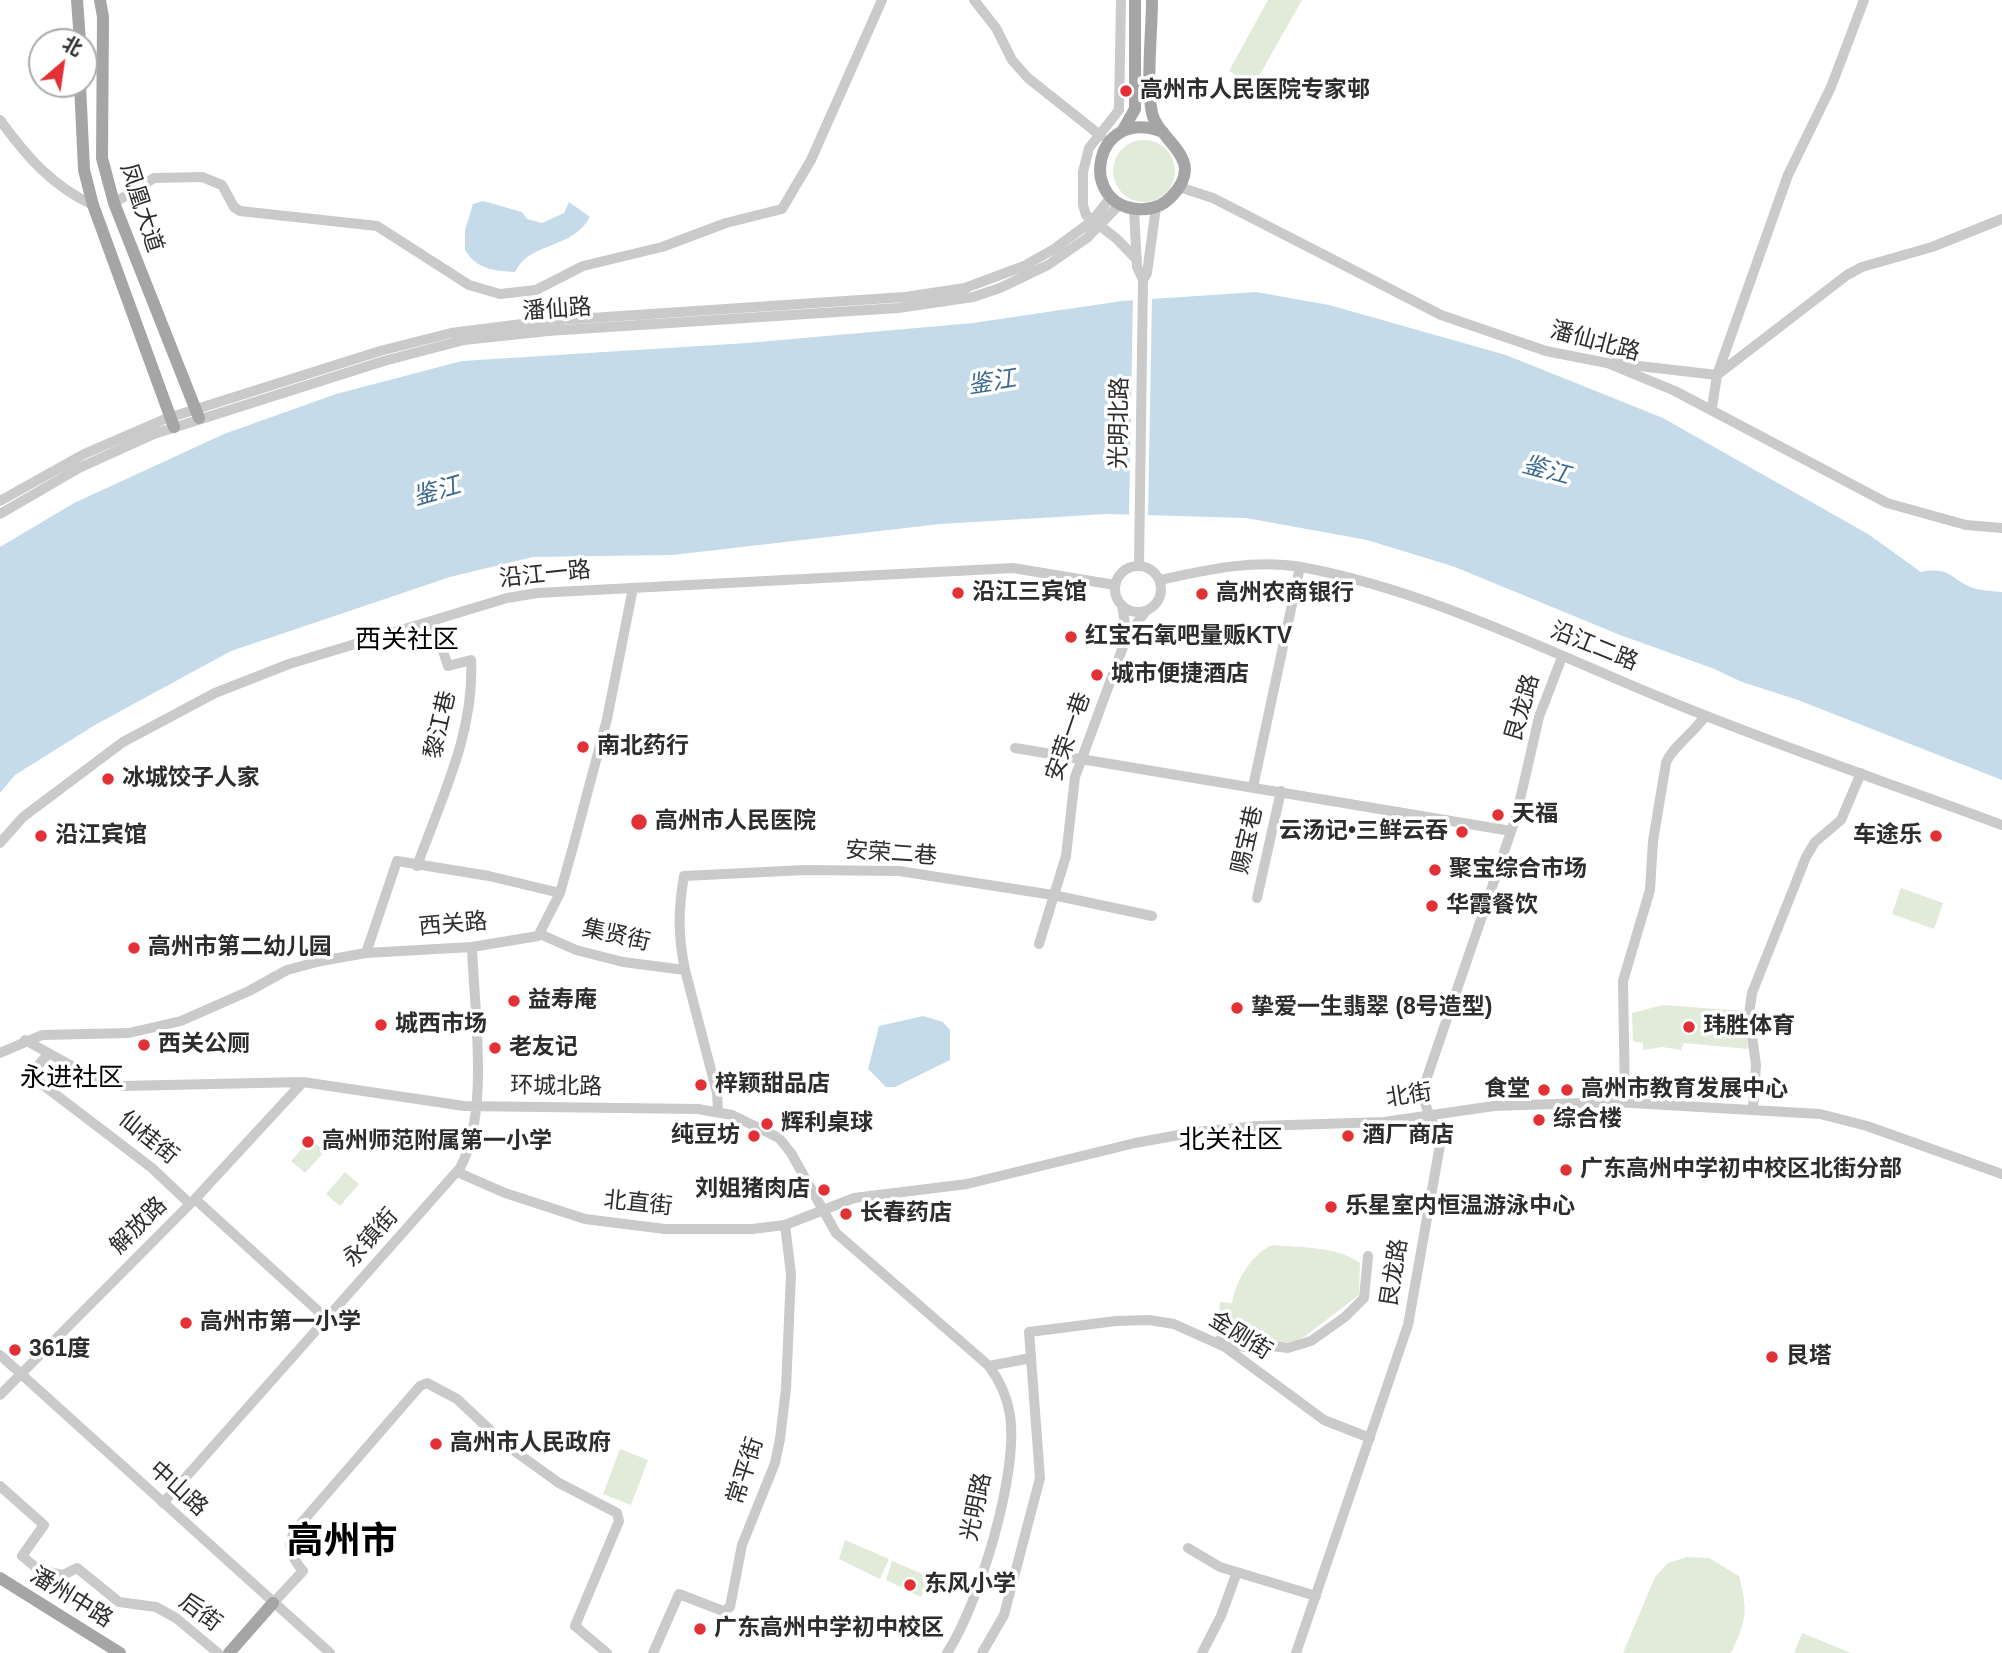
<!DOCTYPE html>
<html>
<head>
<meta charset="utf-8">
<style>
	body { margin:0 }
	#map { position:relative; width:2002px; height:1653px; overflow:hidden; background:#fff; font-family:Helvetica,"Noto Sans SC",sans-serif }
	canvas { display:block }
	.north { position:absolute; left:28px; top:28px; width:70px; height:70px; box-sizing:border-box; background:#fff; border:2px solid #ababab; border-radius:50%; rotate:29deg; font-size:19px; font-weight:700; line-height:28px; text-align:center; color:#2d2d2d }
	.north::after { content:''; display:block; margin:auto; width:24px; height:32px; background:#e33035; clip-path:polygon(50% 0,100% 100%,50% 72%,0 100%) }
</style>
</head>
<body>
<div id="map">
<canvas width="2002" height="1653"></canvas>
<div class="north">北</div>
</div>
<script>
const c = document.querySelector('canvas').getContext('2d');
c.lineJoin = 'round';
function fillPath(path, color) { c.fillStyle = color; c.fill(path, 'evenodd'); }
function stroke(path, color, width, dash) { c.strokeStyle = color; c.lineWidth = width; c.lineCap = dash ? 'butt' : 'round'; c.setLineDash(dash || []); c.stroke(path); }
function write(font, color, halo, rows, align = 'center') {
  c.font = font + ' Helvetica,"Noto Sans SC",sans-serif'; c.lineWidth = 7; c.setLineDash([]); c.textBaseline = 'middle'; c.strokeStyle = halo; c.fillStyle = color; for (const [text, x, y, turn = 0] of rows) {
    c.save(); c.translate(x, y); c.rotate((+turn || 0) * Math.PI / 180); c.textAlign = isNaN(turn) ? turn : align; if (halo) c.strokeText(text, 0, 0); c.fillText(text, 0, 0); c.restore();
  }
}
const green = new Path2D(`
	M1268,0H1302L1254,85L1229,71Z
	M1113 171a31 31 0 1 1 62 0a31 31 0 1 1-62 0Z
	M1901,888L1943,903L1934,929L1892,914Z
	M1663,1005L1745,1011L1748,1049L1684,1043L1681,1050L1662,1047L1643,1050V1043L1633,1041L1632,1013Z
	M310,1139L325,1151L305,1173L291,1161Z
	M345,1172L359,1184L340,1206L326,1194Z
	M1273,1245C1301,1248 1337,1246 1360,1263L1359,1295L1304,1337L1294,1342L1245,1346L1218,1328L1220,1302L1232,1303C1235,1283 1252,1252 1273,1245Z
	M620,1449L648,1460L631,1505L603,1494Z
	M845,1540L889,1559L880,1579L839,1559Z
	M1687,1557L1709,1558L1739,1576C1748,1611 1747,1620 1731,1653H1623L1655,1577L1668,1563Z
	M892,1561L930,1577L921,1597L886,1580Z
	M1802,1633L1851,1653H1794Z`);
const water = new Path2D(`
	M483,201L522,212L527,219L542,223L564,213L569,202L590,217C572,250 530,241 515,272C494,271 476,269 465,250V230L473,204Z
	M1256,292L1329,305L1506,355L1663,418L1868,534L1921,572C1951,566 1951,580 1973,588C1982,591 1993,591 2002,592V780L1798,700L1742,682L1712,668L1620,635L1455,567L1367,540L1246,518L1107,514L940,524L673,555L533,557L450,577L231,651L95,725L15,775L0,793V547L74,503L224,434L336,394L462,361L747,343L973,323L1122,301Z
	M923,1016L943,1022L950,1030V1060L895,1087H886L868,1069L879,1026Z`);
const pier = new Path2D(`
	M1152,295L1148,519H1129L1133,296Z`);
const minor = new Path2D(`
	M974,0L996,28L1012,60L1028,78L1101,136
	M1121,0L1119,110L1089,148L1083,172V205L1086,215L1117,239L1137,260
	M0,120C26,156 52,186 93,205
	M1179,187L1213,198L1441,315L1546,351L1607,363L1675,391L1887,503L1966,525L2002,528
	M114,203L154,178L202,177L222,185L234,207L240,211L377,226L469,285L500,294L536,290L583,266L662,247L726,223L782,209L811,160L882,0
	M1134,209L1137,267L1143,280L1139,566
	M1143,280L1147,273L1156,207
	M1613,363L1717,375L1847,275L1862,267L1932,247L2002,219
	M1712,408L1717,375L1788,175L1831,87L1864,0
	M0,501L84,454L165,419L380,351L451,333L546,321L905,297L965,288L1024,266L1054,249L1092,221L1111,197
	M0,514L79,468L154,434L384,361L464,340L548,331L898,308L973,297L1000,288L1048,265L1087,238L1120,204
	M1115 589a23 23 0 1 1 46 0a23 23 0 1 1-46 0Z
	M1160,580C1206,570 1253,559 1301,567C1427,590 1547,651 1664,699C1775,745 1889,783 2002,825
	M1122,605L1127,636
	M1015,748L1511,831
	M1253,787L1300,567
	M0,843L23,817L123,742L215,693L289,664L507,598L537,593L1013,568L1115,585
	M417,866C441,799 475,732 471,660L448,666L433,621
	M1257,898L1281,791
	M540,934L576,950L623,962L685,970L717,1093L718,1111
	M1039,944L1066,856L1075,777L1127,636L1146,611
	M366,953L397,861L489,876L560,893
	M685,970C678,936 678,910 684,876L805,870L899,871L1053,895L1152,916
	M25,1040L90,1076L122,1086L303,1082L464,1106L698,1109L732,1115L779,1138L791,1153L836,1233L989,1366C1000,1381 1007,1396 1010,1415C1019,1473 979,1604 947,1653
	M0,1053L42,1035L129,1033L181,1021L249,991L287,970L321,961L366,953L472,947L538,936L560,893L573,847L607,719L633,588
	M48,1054L30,1075L152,1168L190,1204
	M1625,1102L1623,981L1650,890L1653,841L1666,763C1671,748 1695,732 1705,716
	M1753,1108L1756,1065L1749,1014L1752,993L1806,857L1815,842L1841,820L1861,773
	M457,1172L505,1193L585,1219L665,1229H752L785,1225L854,1198L967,1184L1135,1143L1195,1132L1258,1126L1384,1122L1494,1106L1614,1102L1820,1114L1867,1126L2002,1174
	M195,1199L327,1319
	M1218,1341L1253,1349L1262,1345L1288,1348L1311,1341L1345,1317L1364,1298L1368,1256
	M0,1355L330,1653
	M989,1366L1031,1358L1029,1332L1116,1321L1149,1320L1174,1324L1225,1347L1324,1420L1370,1438
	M0,1395L195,1199L303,1082
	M0,1486L44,1525L22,1556L39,1570L63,1575L77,1568L119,1602L156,1607L176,1618L218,1653
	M163,1503L460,1168C490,1113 474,1009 472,947
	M1188,1548L1220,1567L1316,1596
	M273,1603L303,1571C292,1558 285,1546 296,1529L420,1386L427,1383L457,1399L506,1445L559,1483L617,1513L619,1521L575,1626L607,1653
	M653,1653L679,1594L723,1611L730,1607L742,1545L775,1463L780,1439L786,1389L791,1274L785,1225
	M982,1653L1004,1615L1040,1478L1031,1358
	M1202,1653L1221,1616L1237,1572
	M1296,1653L1408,1325L1440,1145C1438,1123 1421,1110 1424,1086L1516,817L1539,717L1562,657`);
const major = new Path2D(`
	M77,0L80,42
	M100,0L103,17L102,158L114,203L199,418
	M1152,0C1152,30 1146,85 1152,113C1158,141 1208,158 1172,196C1163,206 1151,210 1138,209C1077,205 1093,105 1163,132
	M80,84L84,170L93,205L174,427
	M1123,130L1135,109V0
	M0,1578L120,1653
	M229,1653L273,1603`);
const markers = [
	[1126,91,7,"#e33035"],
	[958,593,7,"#e33035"],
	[1202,594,7,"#e33035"],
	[1071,637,7,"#e33035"],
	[1097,675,7,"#e33035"],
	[583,747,7,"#e33035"],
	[108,779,7,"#e33035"],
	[1498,815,7,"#e33035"],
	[639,822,9,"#e33035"],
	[1462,832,7,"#e33035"],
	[41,836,7,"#e33035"],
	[1936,836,7,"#e33035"],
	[1435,870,7,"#e33035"],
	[1432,906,7,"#e33035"],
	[134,948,7,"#e33035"],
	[514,1001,7,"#e33035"],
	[1237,1008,7,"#e33035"],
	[381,1025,7,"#e33035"],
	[1689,1027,7,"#e33035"],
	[144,1045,7,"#e33035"],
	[495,1048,7,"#e33035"],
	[701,1085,7,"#e33035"],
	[1544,1090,7,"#e33035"],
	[1567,1090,7,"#e33035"],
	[1539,1120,7,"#e33035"],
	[767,1124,7,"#e33035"],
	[754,1136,7,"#e33035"],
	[1348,1136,7,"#e33035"],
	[308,1142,7,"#e33035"],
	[1566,1170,7,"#e33035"],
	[824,1190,7,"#e33035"],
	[1331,1207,7,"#e33035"],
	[846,1214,7,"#e33035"],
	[186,1323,7,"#e33035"],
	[15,1350,7,"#e33035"],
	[1772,1357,7,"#e33035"],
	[436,1444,7,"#e33035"],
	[910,1585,7,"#e33035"],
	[700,1629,7,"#e33035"]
];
const poiNames = [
	["高州市人民医院专家邨",1140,91],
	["沿江三宾馆",972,593],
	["高州农商银行",1216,594],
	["红宝石氧吧量贩KTV",1085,637],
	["城市便捷酒店",1111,675],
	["南北药行",597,747],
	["冰城饺子人家",122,779],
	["天福",1512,815],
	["高州市人民医院",655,822],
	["云汤记•三鲜云吞",1448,832,"right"],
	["沿江宾馆",55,836],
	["车途乐",1922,836,"right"],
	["聚宝综合市场",1449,870],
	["华霞餐饮",1446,906],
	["高州市第二幼儿园",148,948],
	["益寿庵",528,1001],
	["挚爱一生翡翠 (8号造型)",1251,1008],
	["城西市场",395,1025],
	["玮胜体育",1703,1027],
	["西关公厕",158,1045],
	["老友记",509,1048],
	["梓颖甜品店",715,1085],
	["食堂",1530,1090,"right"],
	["高州市教育发展中心",1581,1090],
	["综合楼",1553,1120],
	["辉利桌球",781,1124],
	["纯豆坊",740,1136,"right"],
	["酒厂商店",1362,1136],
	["高州师范附属第一小学",322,1142],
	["广东高州中学初中校区北街分部",1580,1170],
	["刘姐猪肉店",810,1190,"right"],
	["乐星室内恒温游泳中心",1345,1207],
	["长春药店",860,1214],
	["高州市第一小学",200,1323],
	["361度",29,1350],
	["艮塔",1786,1357],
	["高州市人民政府",450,1444],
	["东风小学",924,1585],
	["广东高州中学初中校区",714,1629]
];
const streetNames = [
	["凤凰大道",141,208,72],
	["潘仙路",557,310,-4],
	["潘仙北路",1595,342,15],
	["光明北路",1120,423,-89],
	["沿江一路",545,575,-6],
	["沿江二路",1594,647,22],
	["艮龙路",1523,708,-74],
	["黎江巷",441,725,-77],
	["安荣一巷",1069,737,-71],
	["赐宝巷",1248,840,-77],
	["安荣二巷",891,854,4],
	["西关路",453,925,-5],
	["集贤街",616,936,13],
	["环城北路",556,1087,1],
	["北街",1409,1096,-9],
	["仙桂街",148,1138,39],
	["北直街",638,1204,6],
	["解放路",139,1226,-45],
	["永镇街",371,1238,-48],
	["艮龙路",1395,1273,-81],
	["金刚街",1240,1336,32],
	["常平街",746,1471,-72],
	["中山路",178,1489,42],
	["光明路",977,1507,-78],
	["潘州中路",71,1598,32],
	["后街",200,1613,37]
];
const waterNames = [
	["鉴江",992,383,-9],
	["鉴江",1546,471,15],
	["鉴江",437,492,-16]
];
const quarterNames = [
	["西关社区",407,641],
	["永进社区",72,1079],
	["北关社区",1231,1141]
];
const townNames = [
	["高州市",342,1543]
];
fillPath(green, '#e2eada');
fillPath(water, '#c6dbea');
fillPath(pier, '#fff');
stroke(minor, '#cacaca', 10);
stroke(major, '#a5a5a5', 12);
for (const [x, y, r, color] of markers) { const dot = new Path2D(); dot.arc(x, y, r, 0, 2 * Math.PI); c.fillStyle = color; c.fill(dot); stroke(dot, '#fff', 2.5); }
write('bold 23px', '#2d2d2d', '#fff', poiNames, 'left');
write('23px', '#2d2d2d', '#fff', streetNames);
write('italic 24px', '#3c6a8e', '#fff', waterNames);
write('26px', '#000', '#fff', quarterNames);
write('bold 37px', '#000', '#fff', townNames);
</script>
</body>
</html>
